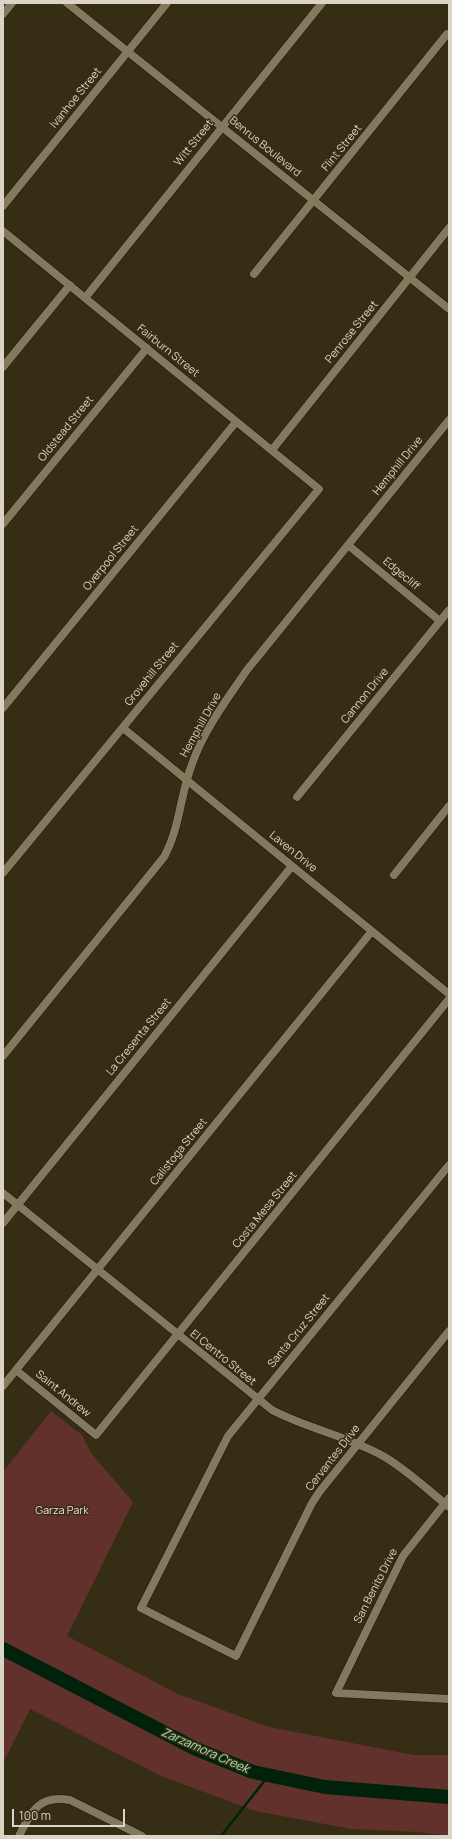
<!DOCTYPE html>
<html>
<head>
<meta charset="utf-8">
<style>
	body { margin:0 }
	#map { position:relative; width:452px; height:1839px; overflow:hidden; background:#362d15; font-family:Manrope,sans-serif }
	canvas { display:block }
	.frame { position:absolute; inset:0; border:4px solid #dad4c6; pointer-events:none }
	.scale { position:absolute; left:12px; top:1809px; width:113px; height:18px; box-sizing:border-box; border:2px solid #dad4c6; border-top:0; padding-left:5px; font-size:12px; line-height:14px; white-space:nowrap; color:#dad4c6; -webkit-text-stroke:3px #362d15; paint-order:stroke }
</style>
</head>
<body>
<div id="map">
<canvas width="452" height="1839"></canvas>
<div class="frame"></div>
<div class="scale">100 m</div>
</div>
<script>
const c = document.querySelector('canvas').getContext('2d');
c.lineJoin = 'round';
function fillPath(path, color) { c.fillStyle = color; c.fill(path, 'evenodd'); }
function stroke(path, color, width, dash) { c.strokeStyle = color; c.lineWidth = width; c.lineCap = dash ? 'butt' : 'round'; c.setLineDash(dash || []); c.stroke(path); }
function write(font, color, halo, rows, align = 'center') {
  c.font = font + ' Manrope,sans-serif'; c.lineWidth = 3; c.setLineDash([]); c.textBaseline = 'middle'; c.strokeStyle = halo; c.fillStyle = color; for (const [text, x, y, turn = 0] of rows) {
    c.save(); c.translate(x, y); c.rotate((+turn || 0) * Math.PI / 180); c.textAlign = isNaN(turn) ? turn : align; if (halo) c.strokeText(text, 0, 0); c.fillText(text, 0, 0); c.restore();
  }
}
const green = new Path2D(`
	M51,1411L82,1435L91,1453L133,1502L67,1636L178,1694L269,1727L414,1755H449V1836L418,1832L351,1829L256,1811L163,1777L30,1709L3,1763V1472Z`);
const stream = new Path2D(`
	M221,1836L269,1775`);
const river = new Path2D(`
	M3,1649L196,1749L253,1772L325,1787L449,1797`);
const minor = new Path2D(`
	M67,3L449,309
	M3,14L12,3
	M3,206L167,3
	M3,231L319,489L3,873
	M254,274L447,34
	M85,298L322,3
	M3,367L70,285
	M272,450L449,228
	M3,524L147,348
	M348,545L440,621
	M3,708L236,422
	M123,728L449,994
	M297,797L449,610
	M394,875L449,806
	M3,1056L164,857C180,828 180,795 192,764C204,730 227,699 247,670L449,420
	M449,1165L228,1436L141,1608L236,1656L312,1503L320,1491L449,1331
	M3,1193L272,1410C308,1429 348,1436 383,1456C406,1469 429,1491 449,1507
	M3,1223L292,866
	M16,1370L96,1435L449,999
	M3,1386L372,931
	M449,1498L403,1556L336,1693L449,1699
	M19,1836C31,1812 39,1794 70,1800L142,1836`);
const streetNames = [
	["Ivanhoe Street",76,98,-51],
	["Witt Street",194,143,-51],
	["Benrus Boulevard",265,147,39],
	["Flint Street",342,148,-51],
	["Penrose Street",352,332,-51],
	["Fairburn Street",168,351,39],
	["Oldstead Street",66,429,-51],
	["Hemphill Drive",398,466,-51],
	["Overpool Street",111,558,-51],
	["Edgecliff",401,574,40],
	["Grovehill Street",152,674,-51],
	["Cannon Drive",365,696,-51],
	["Hemphill Drive",201,725,-61],
	["Laven Drive",293,852,39],
	["La Cresenta Street",139,1037,-51],
	["Calistoga Street",179,1152,-51],
	["Costa Mesa Street",265,1210,-51],
	["Santa Cruz Street",299,1331,-51],
	["El Centro Street",223,1358,39],
	["Saint Andrew",63,1394,39],
	["Cervantes Drive",333,1458,-52],
	["San Benito Drive",376,1586,-63]
];
const parkNames = [
	["Garza Park",62,1511]
];
const waterNames = [
	["Zarzamora Creek",205,1751,24]
];
fillPath(green, '#63312c');
stroke(stream, '#00220b', 2.5);
stroke(river, '#00220b', 14);
stroke(minor, '#1d1500', 9);
stroke(minor, '#83795f', 8);
write('11px', '#dad4c6', '#362d15', streetNames);
write('11px', '#f7d2cd', '#362d15', parkNames);
write('italic 12px', '#99e2ac', '#362d15', waterNames);
</script>
</body>
</html>
